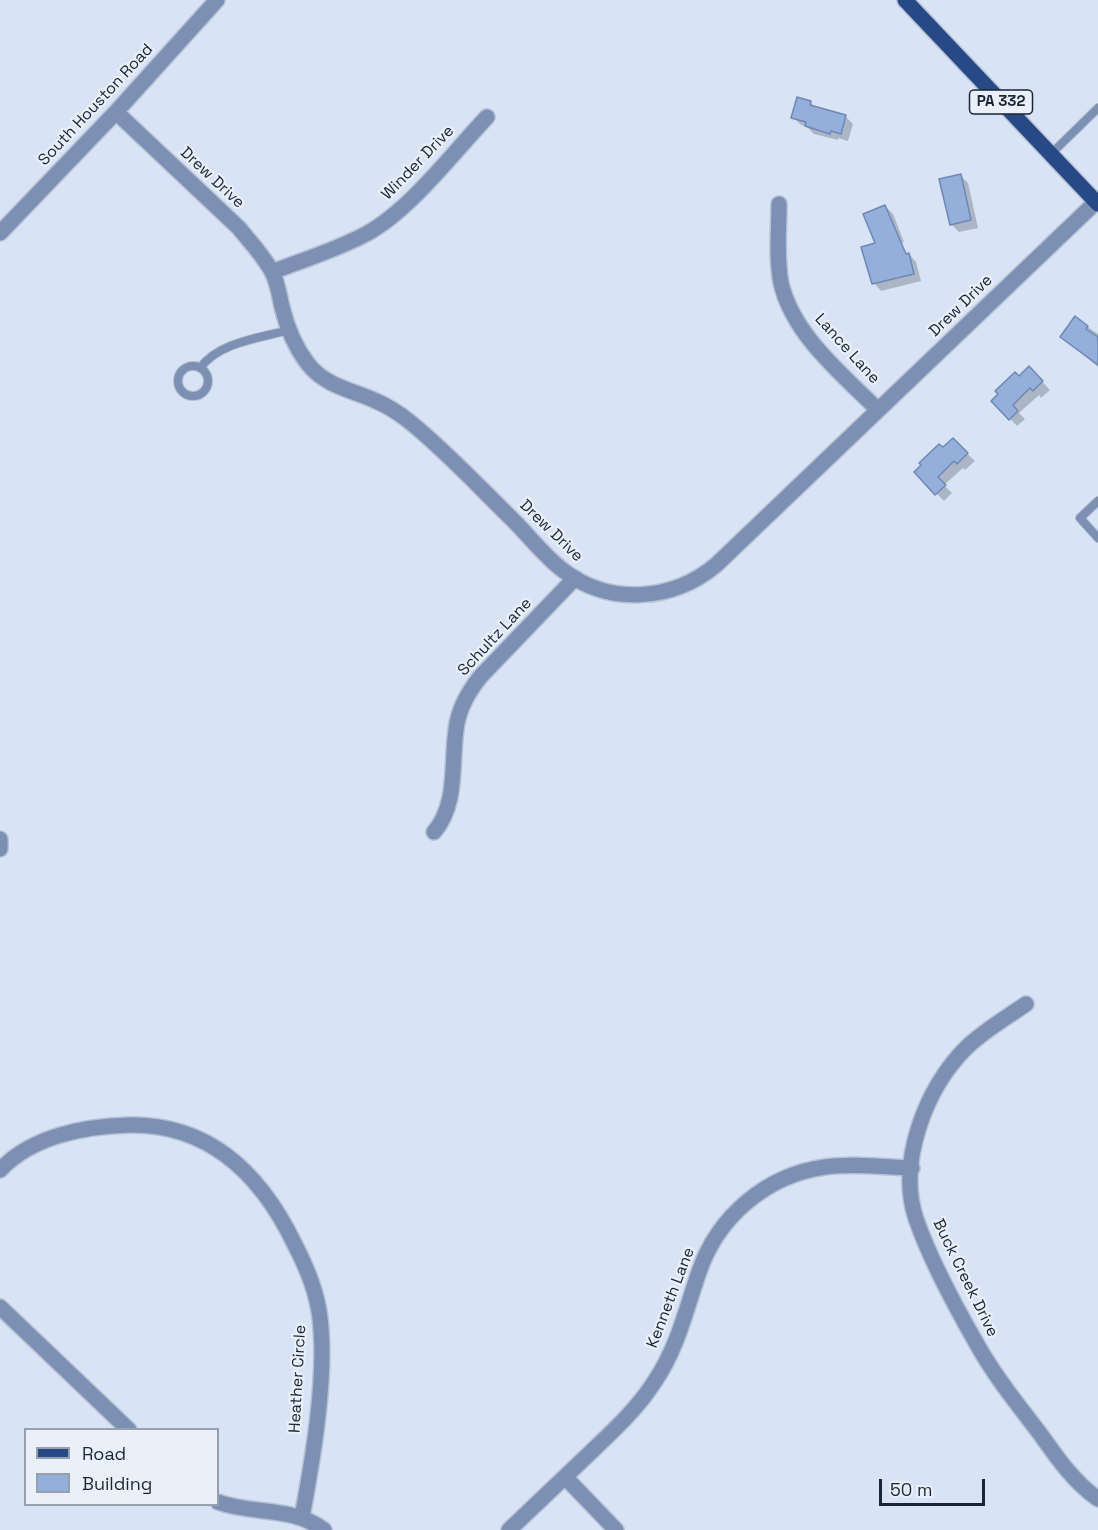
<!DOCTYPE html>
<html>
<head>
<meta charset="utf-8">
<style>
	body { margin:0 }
	#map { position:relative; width:1098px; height:1530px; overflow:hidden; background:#d8e3f6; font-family:"Space Grotesk",sans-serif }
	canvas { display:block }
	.legend { position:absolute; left:24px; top:1428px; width:195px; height:78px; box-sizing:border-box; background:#eaf0f9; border:2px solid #979fab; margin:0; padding:8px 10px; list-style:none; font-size:18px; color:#1b2536 }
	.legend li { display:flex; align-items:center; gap:12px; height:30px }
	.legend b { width:30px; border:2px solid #979fab }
	.scale { position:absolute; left:879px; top:1479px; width:106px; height:27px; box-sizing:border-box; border:3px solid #1b2536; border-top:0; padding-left:8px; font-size:18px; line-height:21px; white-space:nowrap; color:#1b2536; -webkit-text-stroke:4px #eaf0f9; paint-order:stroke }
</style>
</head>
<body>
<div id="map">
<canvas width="1098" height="1530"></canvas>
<ul class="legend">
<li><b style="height:8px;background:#274986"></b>Road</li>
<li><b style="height:16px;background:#94afdb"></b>Building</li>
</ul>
<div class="scale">50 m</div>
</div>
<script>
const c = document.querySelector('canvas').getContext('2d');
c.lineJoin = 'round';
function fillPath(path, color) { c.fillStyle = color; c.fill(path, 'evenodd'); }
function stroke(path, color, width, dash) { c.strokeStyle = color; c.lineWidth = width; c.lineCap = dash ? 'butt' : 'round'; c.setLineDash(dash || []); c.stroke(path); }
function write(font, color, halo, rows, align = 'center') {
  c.font = font + ' "Space Grotesk",sans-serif'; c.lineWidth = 4.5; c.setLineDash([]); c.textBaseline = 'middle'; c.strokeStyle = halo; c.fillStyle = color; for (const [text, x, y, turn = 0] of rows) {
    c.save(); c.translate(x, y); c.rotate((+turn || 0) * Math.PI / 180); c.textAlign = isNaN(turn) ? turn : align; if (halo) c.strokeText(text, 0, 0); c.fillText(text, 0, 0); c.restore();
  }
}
const shadow = new Path2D(`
	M798,99L811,103L816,108L846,117L853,124L848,141L838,138V140L814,134L807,127L801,125L793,117Z
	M961,176L968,183L978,228L959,232L951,224Z
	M885,206L893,214L904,242L884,251Z
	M909,254L916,262L921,281L881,291L874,283Z
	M1075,318L1098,334V367L1062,337Z
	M1029,368L1050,390L1041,398L1039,395L1019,413L1025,419L1017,426L993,401Z
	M953,440L975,461L965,470L963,468L944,485L952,493L944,501L916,472Z`);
const building = new Path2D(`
	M797,97L811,101L810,105L846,115L841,134L831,131L830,134L805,126L806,122L791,118Z
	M961,174L971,220L950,225L939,179Z
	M885,205L906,254L909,253L914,274L872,284L861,247L875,243L863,214Z
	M1075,316L1088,326L1086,329L1098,337V365L1060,337Z
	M1029,366L1043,381L1033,391L1030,388L1013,405L1018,411L1009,420L991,401L998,394L995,391L1015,372L1019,376Z
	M953,438L968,453L957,464L954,461L938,477L946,485L935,495L914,472L921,465L919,463L939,444L943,447Z`);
const lane = new Path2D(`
	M1051,154L1098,108
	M178 381a15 15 0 1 1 30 0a15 15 0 1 1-30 0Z
	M200,368C219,342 260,338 289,330
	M1098,501L1080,518L1098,538`);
const street = new Path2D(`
	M116,112L239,228C250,242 264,256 272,272C278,283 279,295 282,307C287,328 295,347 308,364C325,386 352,390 376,401C388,406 400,414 410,422C447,452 479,487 513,520C530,537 545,557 564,571C610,606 673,601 716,565L1096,202
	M779,204C779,230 776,257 781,283C793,335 842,374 878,410
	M0,233L116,112L217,0
	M272,272C303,260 336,250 366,234C410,210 452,154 487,117
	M434,832C458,804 451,764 456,730C458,709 468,692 481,676L575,578
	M0,839V849
	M1026,1004C1006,1018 985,1030 967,1047C926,1087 897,1162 916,1219C931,1262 955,1306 978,1346C996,1378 1019,1406 1041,1435C1058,1459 1074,1482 1098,1499
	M0,1170C32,1136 85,1126 130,1125C211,1124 262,1176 295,1245C307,1268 317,1292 320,1318C327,1377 313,1458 302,1517
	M0,1307L129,1430
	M565,1477L616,1530
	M218,1502C254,1515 292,1506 324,1530
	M509,1530C536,1504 564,1478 591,1452C614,1430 638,1408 655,1381C678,1347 686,1309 699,1272C718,1216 767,1175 825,1167C854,1163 883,1167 912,1168`);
const primary = new Path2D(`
	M905,0L1098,204`);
const shields = [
	[1001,102,63]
];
const shieldNames = [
	["PA 332",1001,102]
];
const streetNames = [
	["South Houston Road",96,105,-47],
	["Winder Drive",418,163,-46],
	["Drew Drive",212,178,43],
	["Drew Drive",961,306,-44],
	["Lance Lane",847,349,48],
	["Drew Drive",551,531,44],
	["Schultz Lane",495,637,-47],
	["Buck Creek Drive",965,1278,64],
	["Kenneth Lane",671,1298,-69],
	["Heather Circle",298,1379,-87]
];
fillPath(shadow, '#0003');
fillPath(building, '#94afdb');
stroke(building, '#6f88b3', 1.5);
stroke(lane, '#b6c1d3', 10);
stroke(street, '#b6c1d3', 18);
stroke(primary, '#b6c1d3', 18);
stroke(lane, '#7b90b3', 8);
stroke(street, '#7b90b3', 15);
stroke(primary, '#274986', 15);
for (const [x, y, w] of shields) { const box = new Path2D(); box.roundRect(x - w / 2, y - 12, w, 24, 4.5); c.fillStyle = '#eaf0f9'; c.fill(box); stroke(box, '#1b2536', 1.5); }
write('bold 15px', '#1b2536', null, shieldNames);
write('16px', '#1b2536', '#eaf0f9', streetNames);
</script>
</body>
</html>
